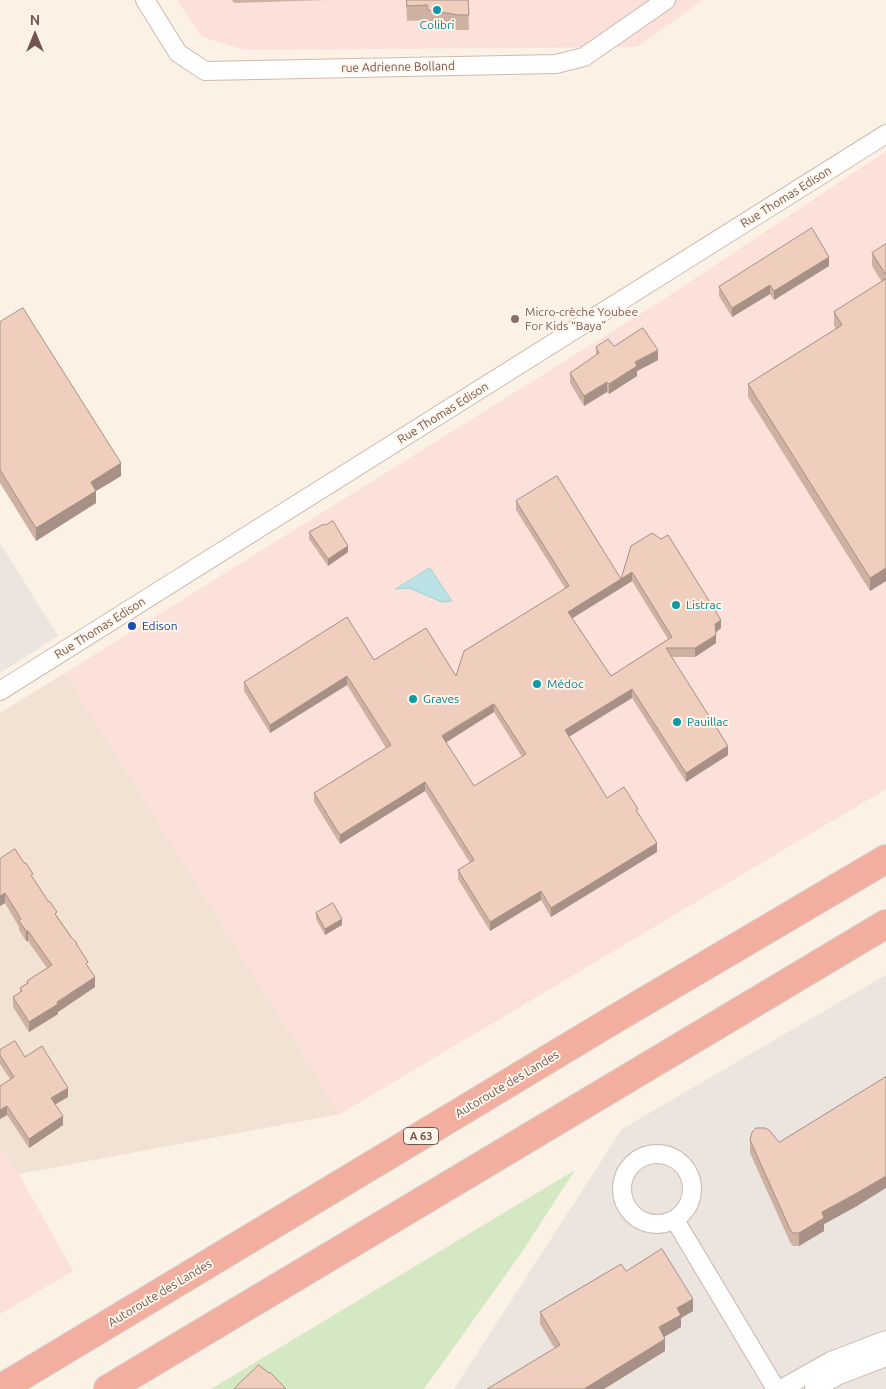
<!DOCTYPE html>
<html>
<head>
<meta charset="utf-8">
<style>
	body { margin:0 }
	#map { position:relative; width:886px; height:1389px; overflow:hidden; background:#fbf1e5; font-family:Ubuntu,sans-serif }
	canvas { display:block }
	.north { position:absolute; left:10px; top:10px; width:50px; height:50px; -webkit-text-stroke:4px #fef5eb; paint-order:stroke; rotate:0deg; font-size:14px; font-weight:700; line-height:20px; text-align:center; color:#73564b }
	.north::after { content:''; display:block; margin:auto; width:18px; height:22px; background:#73564b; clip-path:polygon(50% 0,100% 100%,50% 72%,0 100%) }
</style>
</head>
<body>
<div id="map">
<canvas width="886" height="1389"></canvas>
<div class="north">N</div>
</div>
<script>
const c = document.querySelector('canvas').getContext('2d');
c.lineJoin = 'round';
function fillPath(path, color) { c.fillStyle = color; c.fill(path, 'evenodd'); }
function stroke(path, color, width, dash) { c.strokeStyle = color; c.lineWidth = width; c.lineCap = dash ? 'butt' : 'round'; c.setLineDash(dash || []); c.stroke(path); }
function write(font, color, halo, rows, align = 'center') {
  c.font = font + ' Ubuntu,sans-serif'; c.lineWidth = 4; c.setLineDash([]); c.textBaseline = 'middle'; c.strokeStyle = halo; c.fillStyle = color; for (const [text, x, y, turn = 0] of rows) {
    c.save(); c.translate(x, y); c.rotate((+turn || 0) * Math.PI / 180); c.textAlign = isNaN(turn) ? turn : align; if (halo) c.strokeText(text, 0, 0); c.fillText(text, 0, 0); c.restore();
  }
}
const residential = new Path2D(`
	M65,673L340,1114L19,1174L0,1149V713Z`);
const commercial = new Path2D(`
	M177,0H703L637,47L245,50L202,37Z
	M886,151V789L340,1114L65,673L661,301Z
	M0,1149L19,1174L73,1271L0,1314Z`);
const industrial = new Path2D(`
	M0,543L58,636L0,673Z
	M886,975V1389H454L622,1129Z`);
const green = new Path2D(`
	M575,1170L520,1255L424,1389H211Z`);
const water = new Path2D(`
	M430,568L452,601L442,602L409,588L396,589Z`);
const minor = new Path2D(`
	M145,0L178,53L205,71L556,64L584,57L666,0
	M0,691L886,134
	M622 1189a35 35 0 1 1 70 0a35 35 0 1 1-70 0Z
	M675,1220L776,1389
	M781,1389L831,1361L886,1340
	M814,1389L839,1375L886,1357`);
const motorway = new Path2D(`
	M0,1389L613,1020L886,859
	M108,1389L886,924`);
const wall = new Path2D(`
	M232,0H328L234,3Z
	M406,0H468L469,30H459L428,25L427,20L407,21Z
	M886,244V581L870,591L748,397V384L836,329L834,325V312L882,282L872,266V253Z
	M829,266L774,300L770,294L732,317L719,296V287Z
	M0,322L121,476L96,491V503L36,541L0,483Z
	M614,346L658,360L637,371V376L609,394L607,392L584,406L570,383V373L596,356V347Z
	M516,501L621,588L572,618L611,676L668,639L632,581L621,588L631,546L721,628L716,632V643L695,657H671L728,755L686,782L632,698L569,737L607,798L638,813L657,852L551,917L541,900L490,931L458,879V870L470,863L425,791L340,844L314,802V793L386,748L347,685L270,733L244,691V682L374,660L456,676L565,588L516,510ZM494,712L522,757L474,786L446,742Z
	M325,525L348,552L328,566L309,539V532Z
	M0,859L33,878L57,916L77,945L88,967L95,987L58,1012V1014L29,1032L13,1007V997L20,992V988L47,968L28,941H26L19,930V927L5,903L0,906Z
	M316,913L342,925L325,935L316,919Z
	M0,1050L25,1057L68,1097L55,1104L63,1125L29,1148L7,1115L0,1119L10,1079L0,1064Z
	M750,1140L779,1142L857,1206L824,1224V1231L799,1246H793L790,1242L750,1153Z
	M626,1271L693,1311L681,1318V1327L664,1337L665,1351L604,1389H487L555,1349L540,1324V1312Z`);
const shadedWall = new Path2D(`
	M829,257V266L774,300V291Z
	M770,285V294L732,317V308Z
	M658,350V360L637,371V376L609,394V384L635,362Z
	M607,382V392L584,406V396Z
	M121,463V476L96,491V503L36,541V528L91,482Z
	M348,546V552L328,566V559Z
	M886,568V581L870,591V578Z
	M632,572V581L621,588V579Z
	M621,579V588L568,621V612Z
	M721,620V628L715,633V624Z
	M716,635V643L695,657V648Z
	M347,676V685L270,733V725Z
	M632,689V698L565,739V730Z
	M494,704V712L442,745V736Z
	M728,746V755L686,782V773Z
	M425,782V791L340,844V835Z
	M657,843V852L551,917V908Z
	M541,891V900L490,931V922Z
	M5,893V903L0,906V896Z
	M342,919V925L325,935V929Z
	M26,931H28V941H26Z
	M95,977V987L58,1012V1014L29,1032V1022Z
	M68,1088V1097L51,1107V1098Z
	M7,1106V1115L0,1119V1110Z
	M63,1116V1125L29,1148V1139Z
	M886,1176V1188L857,1206L824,1224V1231L799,1246V1233L822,1212Z
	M693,1299V1311L681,1318V1327L659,1340V1327L677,1308Z
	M665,1339V1351L604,1389H584Z`);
const building = new Path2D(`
	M407,0H468L469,15H459L428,10L427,5L407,6Z
	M812,228L829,257L774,291L770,285L732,308L719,287Z
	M886,244V275L872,253Z
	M886,279V568L870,578L748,384L842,325L834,312Z
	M23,308L121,463L91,482L96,491L36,528L0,470V322Z
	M643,328L658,350L635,362L637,366L609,384L607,382L584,396L570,373L599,353L596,347L608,339L614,346Z
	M557,476L621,579L568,612L611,676L672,637L632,572L621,579L631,546L652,533L661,539L668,535L721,620L715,624L716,635L695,648H666L728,746L686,773L632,689L565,730L607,798L624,787L638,809L636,810L657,843L551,908L541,891L490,922L458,870L474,860L425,782L340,835L314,793L391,745L347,676L270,725L244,682L347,617L374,660L426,628L456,676L464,651L569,586L516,501ZM494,704L526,754L474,786L442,736Z
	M333,521L348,546L328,559L309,532L324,524L325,525Z
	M15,849L24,863H26L33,874L31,875L48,901L50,902L57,912L55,914L71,937L76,942L77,945L88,962L86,964L95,977L57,1002L58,1004L29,1022L13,997L22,991L20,988L28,983L27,981L52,965L28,931H26L19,921L21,919L5,893L0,896V859Z
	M333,903L342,919L325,929L316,913Z
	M15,1041L25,1057L42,1046L68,1088L51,1098L63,1116L29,1139L7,1106L0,1110V1086L14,1077L0,1055V1050Z
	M886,1077V1176L857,1193L822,1212L824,1218L799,1233H793L790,1229L750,1140L752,1132L756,1128H765L769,1130L779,1142Z
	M662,1249L693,1299L677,1308L681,1315L659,1327L665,1339L584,1389H487L560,1345L540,1312L621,1264L626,1271Z
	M259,1365L269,1373L270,1372L286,1389H234Z`);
const markers = [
	[437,10,5,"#0f9aa8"],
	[515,319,5,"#8d6e63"],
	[676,605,5,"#0f9aa8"],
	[132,626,5,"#1a4fb4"],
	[537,684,5,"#0f9aa8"],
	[413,699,5,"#0f9aa8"],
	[677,722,5,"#0f9aa8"]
];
const shields = [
	[421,1136,35]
];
const shieldNames = [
	["A 63",421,1136]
];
const cultureNames = [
	["Colibri",437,25,"center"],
	["Listrac",686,605],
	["Médoc",547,684],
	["Graves",423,699],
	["Pauillac",687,722]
];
const streetNames = [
	["rue Adrienne Bolland",398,67,-1],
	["Rue Thomas Edison",786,197,-32],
	["Rue Thomas Edison",443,413,-32],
	["Rue Thomas Edison",100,628,-32],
	["Autoroute des Landes",507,1084,-31],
	["Autoroute des Landes",160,1293,-31]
];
const educationNames = [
	["Micro-crèche Youbee",525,312],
	["For Kids “Baya”",525,326]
];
const transitNames = [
	["Edison",142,626]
];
fillPath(residential, '#f2e2d4');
fillPath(commercial, '#fbe1d9');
fillPath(industrial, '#ebe4df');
fillPath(green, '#d5e8c4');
fillPath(water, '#bae1e4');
stroke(water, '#a1d1d5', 1);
stroke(minor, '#cebaaf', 20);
stroke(motorway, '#d8d0cd', 30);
stroke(minor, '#fff', 18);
stroke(motorway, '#f2ae9f', 28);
fillPath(wall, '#ceb1a3');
fillPath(shadedWall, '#a79085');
fillPath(building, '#efcebe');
stroke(building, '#a79085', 1);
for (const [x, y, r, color] of markers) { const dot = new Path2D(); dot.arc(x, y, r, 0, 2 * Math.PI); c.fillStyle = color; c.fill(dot); stroke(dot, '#fef5eb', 2); }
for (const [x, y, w] of shields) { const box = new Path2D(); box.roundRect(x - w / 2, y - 8.5, w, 17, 4); c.fillStyle = '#fef5eb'; c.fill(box); stroke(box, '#73564b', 1); }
write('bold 11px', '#73564b', null, shieldNames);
write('12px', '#0d838f', '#fef5eb', cultureNames, 'left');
write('12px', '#73564b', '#fef5eb', streetNames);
write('12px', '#785e54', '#fef5eb', educationNames, 'left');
write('12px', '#164399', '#fef5eb', transitNames, 'left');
</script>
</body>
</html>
